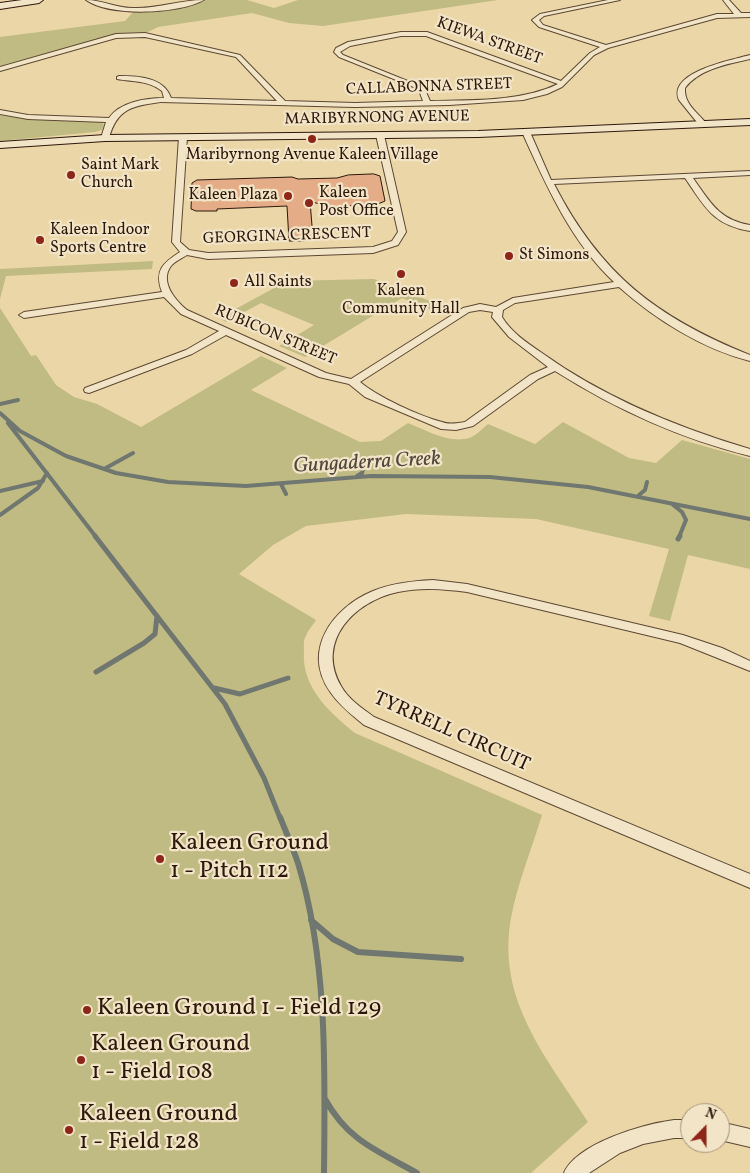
<!DOCTYPE html>
<html>
<head>
<meta charset="utf-8">
<style>
	body { margin:0 }
	#map { position:relative; width:750px; height:1173px; overflow:hidden; background:#ebd6a7; font-family:Vollkorn,serif }
	canvas { display:block }
	.north { position:absolute; left:680px; top:1103px; width:50px; height:50px; box-sizing:border-box; background:#f2e4c6; border:1px solid #a3927c; border-radius:50%; rotate:22deg; font-size:14px; font-weight:700; line-height:20px; text-align:center; color:#2d180c }
	.north::after { content:''; display:block; margin:auto; width:18px; height:22px; background:#8f2418; clip-path:polygon(50% 0,100% 100%,50% 72%,0 100%) }
</style>
</head>
<body>
<div id="map">
<canvas width="750" height="1173"></canvas>
<div class="north">N</div>
</div>
<script>
const c = document.querySelector('canvas').getContext('2d');
c.lineJoin = 'round';
function fillPath(path, color) { c.fillStyle = color; c.fill(path, 'evenodd'); }
function stroke(path, color, width, dash) { c.strokeStyle = color; c.lineWidth = width; c.lineCap = dash ? 'butt' : 'round'; c.setLineDash(dash || []); c.stroke(path); }
function write(font, color, halo, rows, align = 'center') {
  c.font = font + ' Vollkorn,serif'; c.lineWidth = 4.5; c.setLineDash([]); c.textBaseline = 'middle'; c.strokeStyle = halo; c.fillStyle = color; for (const [text, x, y, turn = 0] of rows) {
    c.save(); c.translate(x, y); c.rotate((+turn || 0) * Math.PI / 180); c.textAlign = isNaN(turn) ? turn : align; if (halo) c.strokeText(text, 0, 0); c.fillText(text, 0, 0); c.restore();
  }
}
const green = new Path2D(`
	M206,0H247L274,8L298,0H498L323,26L289,23L252,13L158,27L148,32L123,33L109,36L0,66V37L125,21L135,10L188,5Z
	M0,115L30,119L97,121L102,122L104,125L102,130L95,132L0,141Z
	M153,261L152,269L6,276L0,299V269Z
	M374,279L450,309L442,314L402,298L305,357L279,346L314,325L261,303L226,322L219,318L287,281Z
	M0,308L31,356L36,355L56,385L74,397L97,404L141,427L261,356L287,368L251,390L360,442L381,441L408,423C426,430 449,444 469,438C476,436 483,428 488,424L535,444L563,422L629,458L656,463L682,440L750,459V569L688,555L670,621L649,616L669,549L536,519L406,514L306,526L273,545L239,574L316,620C313,625 308,630 306,636C303,640 304,646 304,651C301,687 330,713 355,733L542,815C532,848 517,885 511,918C496,1000 547,1058 588,1122L531,1173H0Z`);
const streamFar2 = new Path2D(`
	M0,404L18,400
	M0,413L20,431L66,456L116,473L168,482L246,486L371,476L490,477L588,487L750,519
	M8,423L96,537
	M104,469L133,453
	M357,476L362,473L365,461
	M281,484L286,494
	M0,491L43,481
	M639,495L645,490L647,482
	M672,504L682,512L686,520L679,537
	M0,515L38,488L47,473`);
const streamFar1 = new Path2D(`
	M95,536L225,704L264,778L280,818
	M678,539L680,536
	M96,672L144,643L155,634L157,616
	M214,688L240,694L288,678`);
const stream = new Path2D(`
	M280,817C286,832 293,848 298,863C328,961 325,1072 324,1173
	M311,920L333,939L358,952L461,959
	M325,1099C348,1141 378,1151 417,1173`);
const building = new Path2D(`
	M374,174L380,176L385,201L378,204L328,207L310,201L313,238L305,239V241H289L287,206L217,209V211H196L191,209L192,183L197,180L292,177L298,179L337,178L348,175Z`);
const street = new Path2D(`
	M86,0C102,0 116,8 133,8C157,9 180,0 204,0C179,14 110,17 86,0Z
	M608,0H620L544,16L539,20L543,25L606,45L717,14H734L723,0H729L741,13H750V17L717,18L608,48L594,55L562,87L547,94L523,100L449,105L355,107L161,102C133,106 117,108 109,138L105,140L101,138L106,122L28,119L0,114V110L28,115L109,118C120,102 146,98 164,98L162,91C148,80 133,82 117,79V77L119,76C138,76 164,77 171,98L277,101L236,57L145,37L116,38L0,71V67L116,34L145,33L240,55L285,101L355,103L423,101L420,93L416,88L339,57L334,52L336,48L348,42L401,32H427L561,81L590,53L600,47L539,27L532,20L540,14ZM401,36H426L558,84C521,102 470,100 430,101L426,92L420,86L343,55L340,52L350,46Z
	M750,55V59C728,64 699,69 685,88C684,104 697,112 707,124L700,126L679,100C667,72 732,60 750,55Z
	M523,130L530,132L551,180L750,171V175L693,178C710,202 719,220 750,225V231C713,225 705,207 685,178L554,184C600,274 657,318 750,355V361C702,349 655,319 619,287L515,303L503,310L502,317C511,332 527,343 542,353C605,398 676,427 750,449V456C681,439 615,409 555,371L538,379L473,426L456,430L441,429L365,397L349,384L319,377L226,335L192,354L89,393L85,392L84,390L85,388L186,350L219,331L181,314L164,297L24,318L19,315L24,312L162,292C154,270 163,263 180,252L172,242L179,137L183,135L187,137L180,242L189,250L208,253L373,247L392,241L398,232L376,135L380,133L384,135L406,232L398,245L373,253L208,259L187,255C182,258 174,262 171,266C159,282 176,301 187,310L326,373L351,379L463,308L480,304L496,307L513,298L614,282C571,242 546,185 522,132ZM480,310L493,312L492,317L509,337L548,367L530,375L465,422C458,423 449,425 442,422C419,416 378,397 360,382L469,312Z
	M433,580L467,584L683,635L722,648L750,661V671L680,643L467,592C444,589 421,587 398,592C355,601 315,641 341,686C348,699 362,708 374,717L750,874V888L364,725C352,715 340,706 331,693C301,651 332,608 373,591C392,583 413,581 433,580Z
	M674,1120H690V1138H674L643,1144L620,1153L589,1173H564C577,1143 644,1124 674,1120Z
	M720,1122L750,1129V1147L720,1140Z`);
const secondary = new Path2D(`
	M22,0H43L39,3L0,9V3Z
	M750,119V125L478,137L105,141L0,148V142L105,135L478,131Z`);
const markers = [
	[312,139,5,"#8f2418"],
	[71,175,5,"#8f2418"],
	[288,196,5,"#8f2418"],
	[309,203,5,"#8f2418"],
	[40,240,5,"#8f2418"],
	[509,256,5,"#8f2418"],
	[401,274,5,"#8f2418"],
	[234,283,5,"#8f2418"],
	[160,859,5,"#8f2418"],
	[87,1010,5,"#8f2418"],
	[81,1060,5,"#8f2418"],
	[69,1130,5,"#8f2418"]
];
const farStreetnames = [
	["KIEWA STREET",489,42,20],
	["CALLABONNA STREET",429,88,-2],
	["MARIBYRNONG AVENUE",377,119,-1],
	["GEORGINA CRESCENT",287,237,-2],
	["RUBICON STREET",275,336,23]
];
const farPoinames = [
	["Maribyrnong Avenue Kaleen Village",312,156,"center"],
	["Saint Mark",81,166],
	["Church",81,184],
	["Kaleen",319,194],
	["Post Office",319,212],
	["Kaleen Plaza",278,196,"right"],
	["Kaleen Indoor",50,231],
	["Sports Centre",50,249],
	["St Simons",519,256],
	["All Saints",244,283],
	["Kaleen",401,292,"center"],
	["Community Hall",401,310,"center"]
];
const streetNames = [
	["TYRRELL CIRCUIT",451,733,24]
];
const waterNames = [
	["Gungaderra Creek",367,464,-3]
];
const nearPoinames = [
	["Kaleen Ground",170,845],
	["1 - Pitch 112",170,873],
	["Kaleen Ground 1 - Field 129",97,1010],
	["Kaleen Ground",91,1046],
	["1 - Field 108",91,1074],
	["Kaleen Ground",79,1116],
	["1 - Field 128",79,1144]
];
fillPath(green, '#c0bb82');
stroke(streamFar2, '#707770', 4);
stroke(streamFar1, '#707770', 5);
stroke(stream, '#707770', 6);
fillPath(building, '#e4ad87');
stroke(building, '#2d180c', 1);
stroke(street, '#5c4833', 2);
stroke(secondary, '#2d180c', 2);
fillPath(street, '#f2e4c6');
fillPath(secondary, '#f2e4c6');
for (const [x, y, r, color] of markers) { const dot = new Path2D(); dot.arc(x, y, r, 0, 2 * Math.PI); c.fillStyle = color; c.fill(dot); stroke(dot, '#f2e4c6', 2); }
write('16px', '#2d180c', '#f2e4c6', farStreetnames);
write('16px', '#2d180c', '#f2e4c6', farPoinames, 'left');
write('20px', '#2d180c', '#f2e4c6', streetNames);
write('italic 21px', '#4f473e', '#f2e4c6', waterNames);
write('24px', '#2d180c', '#f2e4c6', nearPoinames, 'left');
</script>
</body>
</html>
